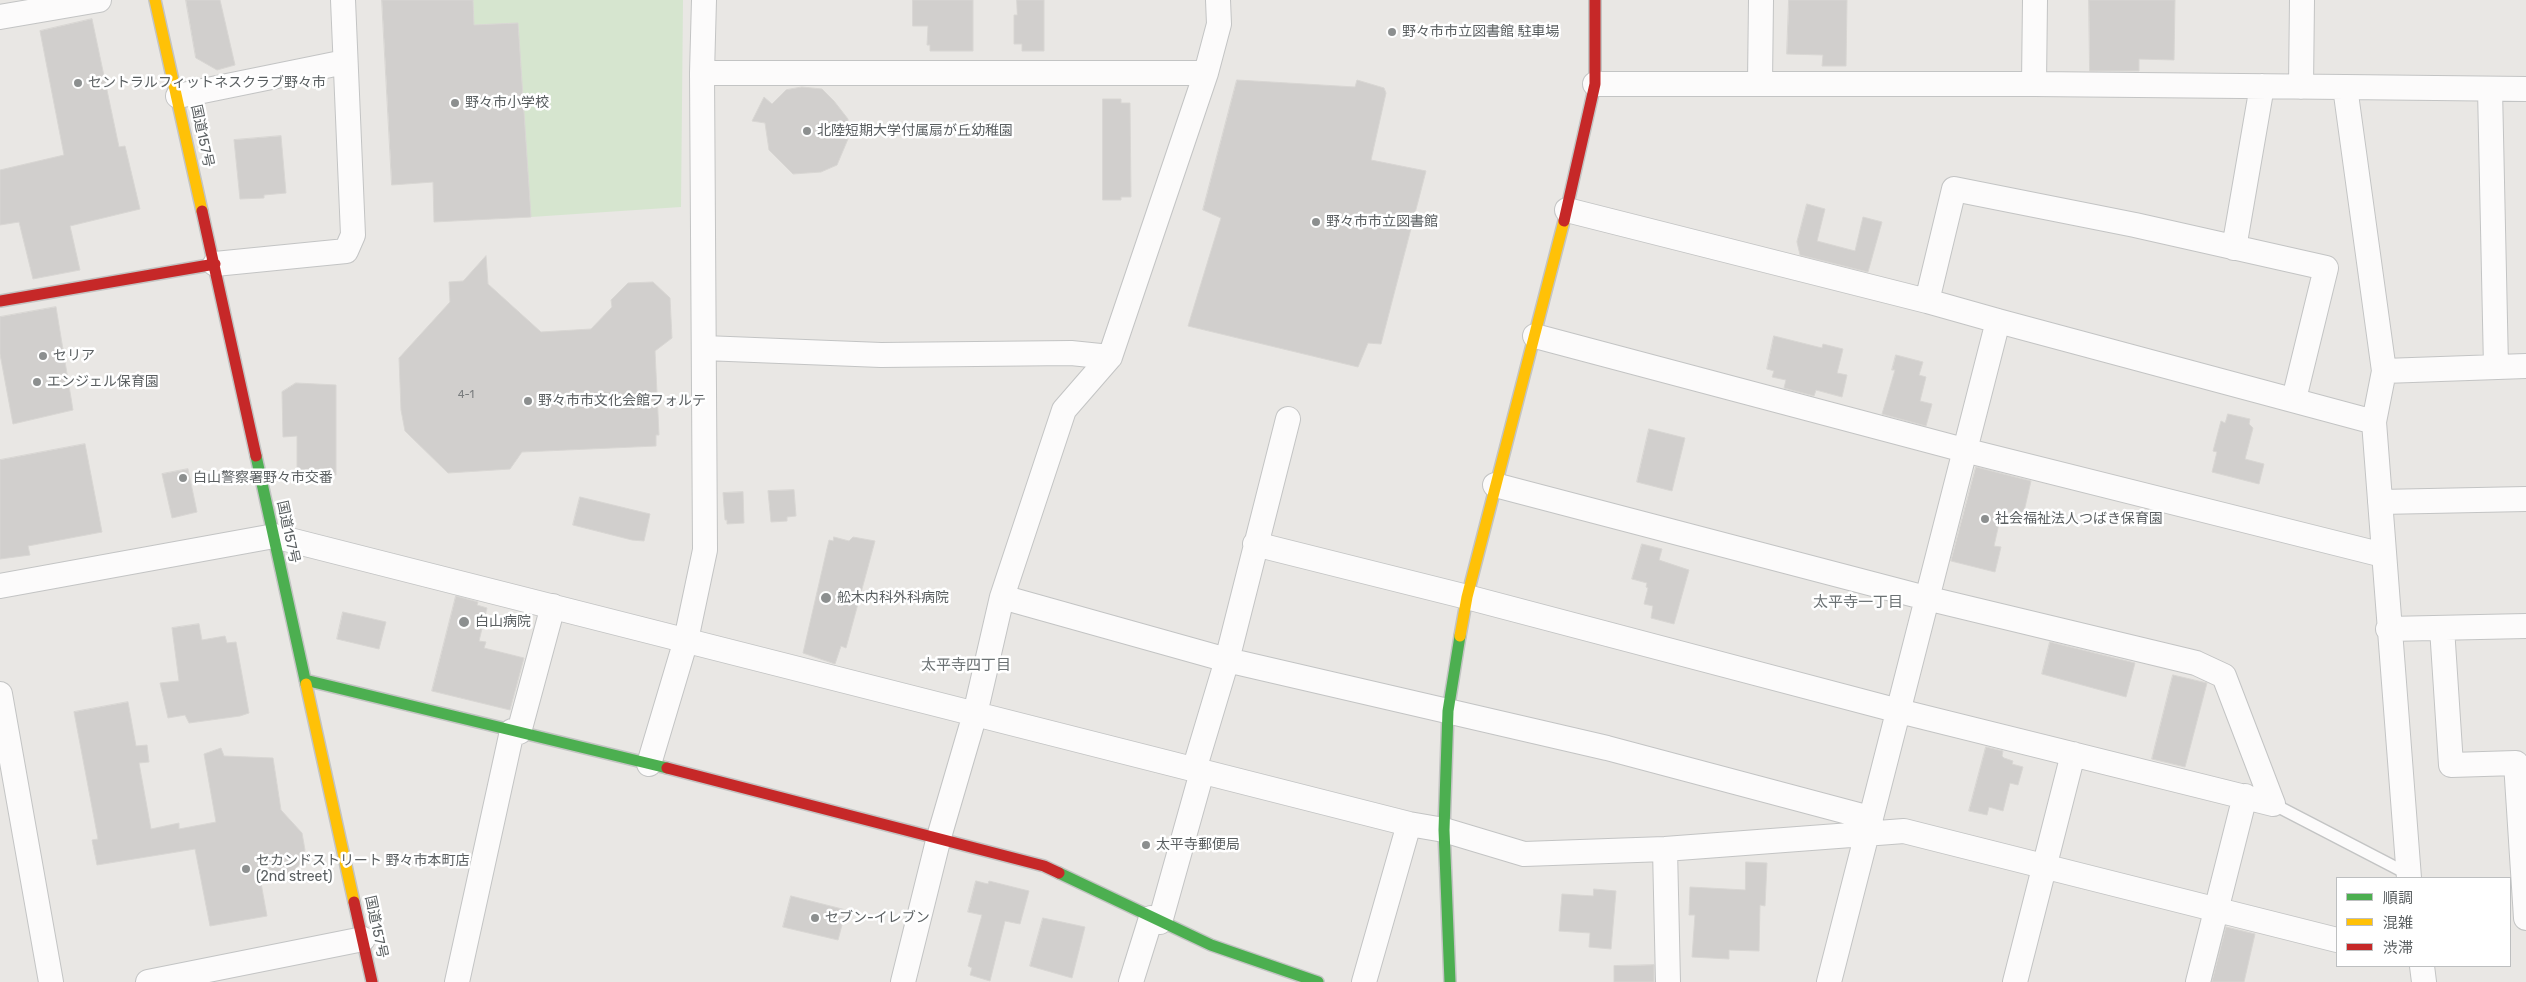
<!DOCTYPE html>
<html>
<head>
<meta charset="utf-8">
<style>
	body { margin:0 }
	#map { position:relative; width:2526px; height:982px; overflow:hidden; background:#e9e7e4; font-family:Rubik,"Noto Sans JP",sans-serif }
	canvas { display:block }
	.legend { position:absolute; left:2336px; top:877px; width:175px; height:90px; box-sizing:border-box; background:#fff; border:1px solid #bdbfc0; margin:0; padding:6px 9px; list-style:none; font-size:15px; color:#5a5f61 }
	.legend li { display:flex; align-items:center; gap:10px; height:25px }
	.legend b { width:25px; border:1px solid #bdbfc0 }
</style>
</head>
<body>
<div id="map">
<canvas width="2526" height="982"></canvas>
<ul class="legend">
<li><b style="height:6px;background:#4caf50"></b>順調</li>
<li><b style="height:6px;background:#ffc107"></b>混雑</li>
<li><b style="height:6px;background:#c62828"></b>渋滞</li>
</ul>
</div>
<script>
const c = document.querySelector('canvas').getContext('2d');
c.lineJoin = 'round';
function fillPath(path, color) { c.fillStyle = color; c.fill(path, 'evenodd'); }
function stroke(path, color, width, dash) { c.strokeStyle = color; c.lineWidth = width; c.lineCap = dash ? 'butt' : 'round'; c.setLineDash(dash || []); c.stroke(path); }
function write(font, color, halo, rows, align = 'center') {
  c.font = font + ' Rubik,"Noto Sans JP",sans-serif'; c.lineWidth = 5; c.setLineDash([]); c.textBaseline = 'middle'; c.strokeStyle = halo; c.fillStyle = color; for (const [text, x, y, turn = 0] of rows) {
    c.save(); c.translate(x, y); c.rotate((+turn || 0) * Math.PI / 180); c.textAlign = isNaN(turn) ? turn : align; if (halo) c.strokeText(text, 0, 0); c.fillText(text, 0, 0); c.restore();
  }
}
const green = new Path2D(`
	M473,0H683L681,207L531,217L518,23L474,25Z`);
const building = new Path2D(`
	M186,0H220L235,65L217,70L196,58Z
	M382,0H473L474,25L518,23L531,217L434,222L433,182L392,185Z
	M913,0H973V51H930V45H927L928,26H913Z
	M1017,0H1044V51H1022V44H1014V15H1017Z
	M1789,0H1847L1846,66H1822L1823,55L1787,54Z
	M2089,0H2175L2174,60L2139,59V71H2090Z
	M92,19L119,147L125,146L140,209L70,226L80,270L33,279L19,222L0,225V170L64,155L40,31Z
	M1237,80L1355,87L1357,80L1384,88L1386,93L1371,160L1426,171L1381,344L1368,343L1358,367L1188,326L1221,218L1203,210Z
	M802,87L822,89L834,101L848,119V139L837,165L821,172L793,174L769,150L765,123L752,121L764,97L772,104L786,90Z
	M1103,99H1121V103H1130L1131,197H1121V200H1103Z
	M281,136L286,193L264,195V198L240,199L234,140Z
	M1807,204L1825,209L1817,241L1855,251L1863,217L1882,222L1868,272L1800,255L1797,242Z
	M486,256L488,284L541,332L591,329L612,307L611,300L628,283L653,282L670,298L672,338L655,351L659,435H656V446L522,452L510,469L448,473L405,431L401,410L399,358L450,302L449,282L463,281Z
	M56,307L73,410L13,424L0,354V317Z
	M1774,336L1822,348L1823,344L1843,349L1837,373L1847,375L1842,397L1816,390L1814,396L1784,388L1786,380L1772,377L1774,371L1767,369Z
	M1896,355L1923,362L1919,375L1926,377L1920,401L1932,404L1926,426L1882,414L1895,370H1892Z
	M296,383L336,385V475H297V436L283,437L282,392Z
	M2228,414L2250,419L2249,424L2253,428L2245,459L2264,464L2259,484L2212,472L2217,452L2213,451L2221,421L2225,423Z
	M1649,429L1685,438L1672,491L1637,482Z
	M85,444L102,532L28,546L30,555L0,559V460Z
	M1976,467L2031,481L2023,516L2002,510L1994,546L2001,547L1995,572L1951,561Z
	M188,469L197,512L172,518L162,474Z
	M794,490L796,516L787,517V521L771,522L768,491Z
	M743,492L744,523L727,524V520H725L723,493Z
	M580,497L650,514L644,541L632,540L573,525Z
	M834,537L849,541L853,537L875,541L846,648L841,646L835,664L803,653L829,540L833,541Z
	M1642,544L1662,549L1659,560L1689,570L1674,624L1651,618L1653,606L1644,604L1648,588L1646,587L1647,583L1632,579Z
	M456,596L478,602L477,605L487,608L479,641L486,642L484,648L524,658L510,710L432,691Z
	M343,612L386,622L379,649L337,639Z
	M199,624L202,640L225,636L227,643L236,642L249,713L240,716L189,723L185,715L168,718L160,683L179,681L172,628Z
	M2050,642L2135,663L2126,697L2042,674Z
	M2173,675L2207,683L2185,767L2152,759Z
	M128,702L136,746L147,745L149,762L139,763L151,829L179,823V829L216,822L204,754L221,748L224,756L273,758L281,810L302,833L305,850L302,862L289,876L261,883L267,916L210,926L195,849L97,865L92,840L98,839L74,712Z
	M1986,747L2003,751L2002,756L2004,758L2013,761L2012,764L2023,767L2018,785L2010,783L2003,811L1989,807L1987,815L1969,811Z
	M1746,862L1767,863L1765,906L1760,905L1759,951L1729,950V959L1692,957L1695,915H1689L1690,887L1745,890Z
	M976,881L988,884L989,881L1029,891L1020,924L1005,921L990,981L970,975L972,968L968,966L982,915L968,912Z
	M1594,889L1616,891L1611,949L1589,947L1590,933L1559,931L1562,894L1593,896Z
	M791,896L846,910L838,940L783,927Z
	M1043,918L1085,927L1072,978L1030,966Z
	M2226,927L2255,934L2244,982H2212Z
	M1654,965V982H1614V966Z`);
const lane = new Path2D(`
	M2273,804L2408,874`);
const street = new Path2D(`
	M0,17L99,0
	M702,73H1206
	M1760,83L1761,0
	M1595,84H2034L2345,87L2384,371L2374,422L2409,878
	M2034,84L2035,0
	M2301,87L2302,0
	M2345,87L2526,89
	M2490,89L2496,367
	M178,96L345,62
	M1567,210L1927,301
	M2234,248L2262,86
	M215,264L346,251L353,235L343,0
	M1998,321L1927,301L1954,189L2135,225L2326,268L2294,399
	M1535,336L1964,450L2383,555
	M704,348L881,355L1071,353L1110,357
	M2384,371L2526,366
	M1495,485L1926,598L2196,663L2224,676L2273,804
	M2380,502L2526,499
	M1255,544L1467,597L1899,711L2273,804
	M0,586L274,536L1409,824L1444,830L1524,854L1665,849L1904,831L2337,940
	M1002,597L1227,660L1607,748L1870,818
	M2442,628L2451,765L2516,763L2526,918
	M2388,629L2526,626
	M0,694L51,982
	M519,732L553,606
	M649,764L686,640L705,550L702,73L704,0
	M1194,770L1227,660L1288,419
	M1665,849L1668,982
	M1160,922L1202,772
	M2422,966L2424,982
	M148,982L363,939
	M457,982L512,731
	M903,982L939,837L975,714L1002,597L1064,410L1110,357L1206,73L1219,24L1218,0
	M1131,982L1151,918
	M1364,982L1409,824
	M1829,982L1998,321L2374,422
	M2015,982L2073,754
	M2198,982L2245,796`);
const fast = new Path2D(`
	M256,456L306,684
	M305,680L667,768
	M1059,873L1211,945L1318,982
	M1450,982L1444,830L1448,711L1460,636`);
const slow = new Path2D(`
	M155,0L202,211
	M1460,636L1467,597L1564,221
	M306,684L354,902`);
const jam = new Path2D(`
	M202,211L256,456
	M1564,221L1595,84V0
	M0,301L215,264
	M667,768L1044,866L1059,873
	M354,902L372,982`);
const markers = [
	[1392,32,5,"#8c8f8f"],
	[78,83,5,"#8c8f8f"],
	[455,103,5,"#8c8f8f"],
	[807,131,5,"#8c8f8f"],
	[1316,222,5,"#8c8f8f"],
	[43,356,5,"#8c8f8f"],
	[37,382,5,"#8c8f8f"],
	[528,401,5,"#8c8f8f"],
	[183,478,5,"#8c8f8f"],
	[1985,519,5,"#8c8f8f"],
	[826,598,6,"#8c8f8f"],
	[464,622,6,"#8c8f8f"],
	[1146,845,5,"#8c8f8f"],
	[246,869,5,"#8c8f8f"],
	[815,918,5,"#8c8f8f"]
];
const numberNames = [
	["4-1",466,395]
];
const poiNames = [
	["野々市市立図書館 駐車場",1402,32],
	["セントラルフィットネスクラブ野々市",88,83],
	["野々市小学校",465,103],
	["北陸短期大学付属扇が丘幼稚園",817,131],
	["野々市市立図書館",1326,222],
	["セリア",53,356],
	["エンジェル保育園",47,382],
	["野々市市文化会館フォルテ",538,401],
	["白山警察署野々市交番",193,478],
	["社会福祉法人つばき保育園",1995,519],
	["舩木内科外科病院",837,598],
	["白山病院",475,622],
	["太平寺郵便局",1156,845],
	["セカンドストリート 野々市本町店",256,861],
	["(2nd street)",256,877],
	["セブン-イレブン",825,918]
];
const streetNames = [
	["国道157号",202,136,78],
	["国道157号",288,532,78],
	["国道157号",376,927,78]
];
const neighbourhoodNames = [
	["太平寺一丁目",1858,603],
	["太平寺四丁目",966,666]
];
fillPath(green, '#d6e5cf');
fillPath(building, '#d1cfcd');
stroke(building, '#d8d6d3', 1);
stroke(lane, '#c3c4c4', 14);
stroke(street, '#c3c4c4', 26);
stroke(fast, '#c3c4c3', 14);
stroke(slow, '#c3c4c3', 14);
stroke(jam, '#c3c4c3', 14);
stroke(lane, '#fcfbfb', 11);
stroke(street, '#fcfbfb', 24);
stroke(fast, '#4caf50', 11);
stroke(slow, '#ffc107', 11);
stroke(jam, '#c62828', 11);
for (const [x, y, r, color] of markers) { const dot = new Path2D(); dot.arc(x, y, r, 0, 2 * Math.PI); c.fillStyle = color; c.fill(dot); stroke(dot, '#fff', 2); }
write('11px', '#797c7d', null, numberNames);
write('14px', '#5a5f61', '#fff', poiNames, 'left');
write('14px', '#5a5f61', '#fff', streetNames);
write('15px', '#6b7173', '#fff', neighbourhoodNames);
</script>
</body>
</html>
